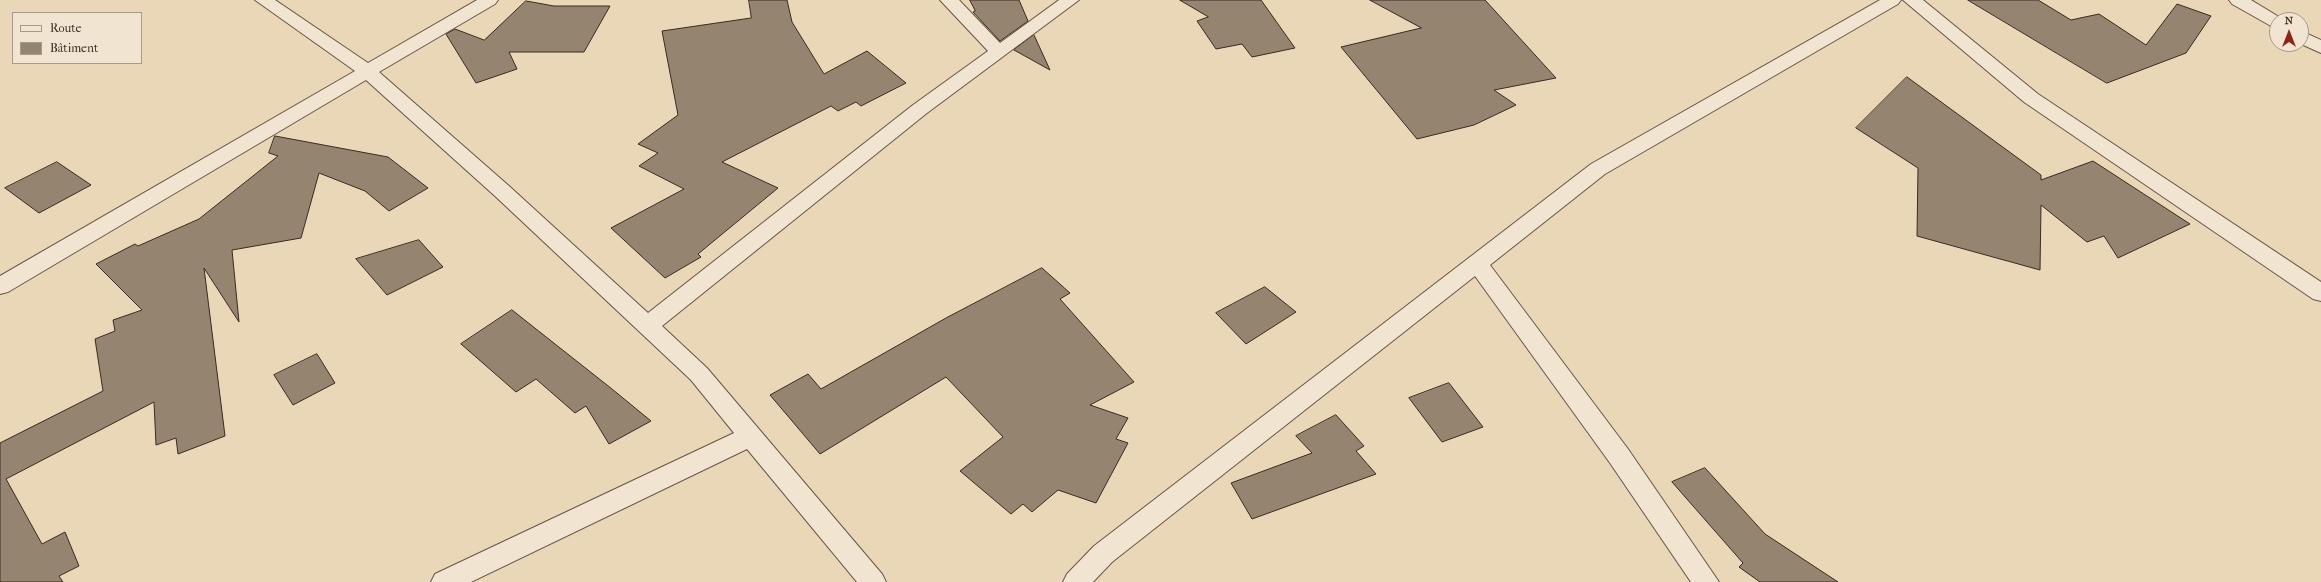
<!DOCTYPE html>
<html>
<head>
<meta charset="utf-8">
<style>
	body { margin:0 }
	#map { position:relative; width:2321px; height:582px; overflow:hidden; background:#e9d7b8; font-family:"IM FELL French Canon",serif }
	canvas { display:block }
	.legend { position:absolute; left:12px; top:12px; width:130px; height:52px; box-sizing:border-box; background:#f1e5d1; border:1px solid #a89a8b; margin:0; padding:5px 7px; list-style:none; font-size:12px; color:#3b2a21 }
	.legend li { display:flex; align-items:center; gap:8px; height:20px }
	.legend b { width:20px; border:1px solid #a89a8b }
	.north { position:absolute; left:2269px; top:12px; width:40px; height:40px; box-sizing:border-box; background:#f1e5d1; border:1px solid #a89a8b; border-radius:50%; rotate:0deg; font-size:11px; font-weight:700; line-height:16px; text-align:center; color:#3b2a21 }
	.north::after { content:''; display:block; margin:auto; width:14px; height:18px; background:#8f2418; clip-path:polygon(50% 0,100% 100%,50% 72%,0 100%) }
</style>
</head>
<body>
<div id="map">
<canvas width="2321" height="582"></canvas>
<ul class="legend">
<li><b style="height:5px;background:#f1e5d1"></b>Route</li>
<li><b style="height:11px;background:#958470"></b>Bâtiment</li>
</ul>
<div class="north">N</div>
</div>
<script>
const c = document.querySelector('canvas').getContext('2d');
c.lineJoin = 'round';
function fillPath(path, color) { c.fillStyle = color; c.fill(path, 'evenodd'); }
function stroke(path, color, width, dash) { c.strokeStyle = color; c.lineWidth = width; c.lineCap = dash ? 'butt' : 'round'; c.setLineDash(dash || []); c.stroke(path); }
const building = new Path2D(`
	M749,0H787L792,22L824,74L867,51L906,83L861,106L856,102L838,111L831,106L722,162L778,188L698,254L701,257L665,278L611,228L684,189L639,166L658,153L638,144L678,115L662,31L751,18Z
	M970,0H1019L1028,21L1000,41L973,12L975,11Z
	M1180,0H1261L1295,48L1252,57L1242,44L1216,49L1197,21L1208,17Z
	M1370,0H1485L1556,78L1494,90L1516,105L1474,125L1417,139L1341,47L1421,28Z
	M1968,0H2038L2071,20L2099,14L2146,45L2177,4L2211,16L2186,53L2107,83Z
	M526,1L554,6H610L584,52H509L517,69L476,83L446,34L455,29L484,40Z
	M1034,35L1050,70L1014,50Z
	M1907,77L2041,175V180L2093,161L2190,224L2118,258L2104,236L2087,242L2041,205L2040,270L1917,236L1918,168L1856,128Z
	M275,136L388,157L428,188L389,211L365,191L319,173L301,238L232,250L239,322L204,268L225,436L178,454L176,438L156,445L154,402L6,479L42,544L65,532L79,566L59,576L63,582H0V443L103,391L95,339L115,331L113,320L142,310L96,264L135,244L138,246L199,219L278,156L269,153Z
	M57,162L91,185L39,213L5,188Z
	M419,240L443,267L387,295L356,259Z
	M1042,268L1070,293L1060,299L1134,382L1090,405L1128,418L1116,439L1128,443L1096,503L1058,490L1032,512L1023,504L1011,514L960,471L1003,437L946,377L820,454L770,395L808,374L821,389L946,318Z
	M1265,287L1296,312L1246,344L1216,313Z
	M512,310L612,389L651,421L609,444L586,406L575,413L536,379L516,392L461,344Z
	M317,354L335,383L293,405L274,375Z
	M1449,383L1483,427L1442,442L1409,398Z
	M1336,415L1364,446L1356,451L1376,474L1252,519L1231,483L1312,453L1296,436Z
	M1705,468L1765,534L1838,582H1760L1739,567L1743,563L1672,482Z`);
const minor = new Path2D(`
	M255,0H275L368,63L477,0H498L495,4L379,72L509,186L648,313L913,105L988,51L940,0H959L1000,43L1059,0H1079L927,113L662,326L707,368L882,574L886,582H857L747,449L471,582H431L435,574L734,433L691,380L495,196L366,80L8,292L0,294V276L355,71Z
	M1880,0H1901L1898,4L1605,174L1490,265L1628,449L1719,582H1691L1610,463L1475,276L1112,562L1093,582H1063L1067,574L1094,546L1591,164Z
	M1903,0H1923L2038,94L2321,282V301L2313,299L2024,102Z
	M2229,0H2251L2284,20H2277V27L2271,26L2232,4Z
	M2301,31L2321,40V53L2301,44Z`);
fillPath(building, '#958470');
stroke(building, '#3b2a21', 1);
stroke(minor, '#665547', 2);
fillPath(minor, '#f1e5d1');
</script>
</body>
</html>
